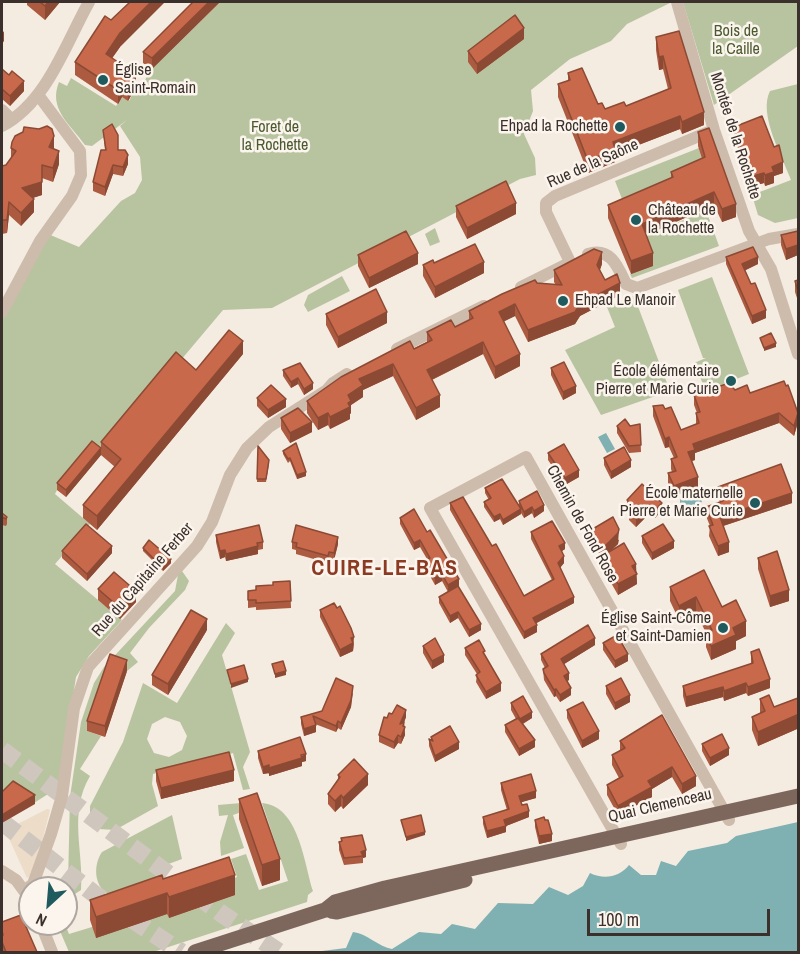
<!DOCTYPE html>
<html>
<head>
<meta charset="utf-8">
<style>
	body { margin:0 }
	#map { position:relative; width:800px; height:954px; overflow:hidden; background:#f4ebe1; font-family:"Archivo Narrow",sans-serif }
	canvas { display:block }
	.frame { position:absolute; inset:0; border:3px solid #3b302b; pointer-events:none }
	.north { position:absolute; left:18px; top:876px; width:60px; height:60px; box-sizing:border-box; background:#fbf5ee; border:2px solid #aea6a0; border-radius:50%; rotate:206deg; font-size:16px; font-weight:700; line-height:24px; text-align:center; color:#3b302b }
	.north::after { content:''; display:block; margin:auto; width:21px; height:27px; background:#1f5a5e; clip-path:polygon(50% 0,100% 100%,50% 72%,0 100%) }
	.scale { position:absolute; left:587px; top:909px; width:183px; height:27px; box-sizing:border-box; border:3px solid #3b302b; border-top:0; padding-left:8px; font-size:18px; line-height:21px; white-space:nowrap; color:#3b302b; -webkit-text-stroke:4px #fbf5ee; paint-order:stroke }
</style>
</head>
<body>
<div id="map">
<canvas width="800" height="954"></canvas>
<div class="frame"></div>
<div class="north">N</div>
<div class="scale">100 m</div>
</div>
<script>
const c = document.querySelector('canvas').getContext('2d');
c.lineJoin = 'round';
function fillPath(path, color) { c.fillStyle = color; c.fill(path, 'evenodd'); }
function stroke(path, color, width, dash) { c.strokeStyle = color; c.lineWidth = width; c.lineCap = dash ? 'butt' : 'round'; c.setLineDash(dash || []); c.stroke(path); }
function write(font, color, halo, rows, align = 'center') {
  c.font = font + ' "Archivo Narrow",sans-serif'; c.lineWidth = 5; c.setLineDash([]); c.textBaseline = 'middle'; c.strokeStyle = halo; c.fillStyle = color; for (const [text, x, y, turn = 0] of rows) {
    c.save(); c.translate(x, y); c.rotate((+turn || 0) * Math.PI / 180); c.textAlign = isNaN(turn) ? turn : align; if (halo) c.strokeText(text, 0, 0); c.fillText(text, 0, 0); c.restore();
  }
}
const green = new Path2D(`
	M220,2L670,3L627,24L611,41L570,59L531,90L533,111L524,134L535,158L536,175L520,179L272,308L223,310L101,455L93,449L57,490L55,494L90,524L55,564L122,620L89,656L76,677L59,787L34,803L2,801V320L48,234L79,247L121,201L135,193L142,180L140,157L120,126L127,120L92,146L85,145C70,124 48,109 59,82L67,86L71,78L116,106L122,97L129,101L136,87L139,89L152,69Z
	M683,2H798V46L714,105Z
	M798,84V218L775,223L758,215L752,195L791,180C782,156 758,114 770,91Z
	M699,148L704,169L624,204L615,181Z
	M706,210L719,246L632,278L630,274L653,266L642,238Z
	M435,228L440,242L430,246L425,234Z
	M342,276L350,291L308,312L304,305L308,295Z
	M712,277L749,374L706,391L694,363L706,358H703L678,290Z
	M634,296L670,391L601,415L565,350L615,327L607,307Z
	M182,571L189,581L185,590L149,628L130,653L138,662L127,671L110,665L87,731L101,736L80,769L90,776C68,813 84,851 81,890L66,900V888H61L68,884L70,797L81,722L94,683L104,667L175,591L178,575Z
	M226,623L235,633L222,655L250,752L243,767L250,789L243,790L233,753L153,774L152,784L158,806L115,830L99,829L90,818V806L123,742L143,683L177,703ZM165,717L180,722L187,736L182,750L169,757L154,753L147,739L152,724Z
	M253,802L255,807L233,815L244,848L221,856L220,842L228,815L219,816L218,805Z
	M262,803C299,806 304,863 313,891L308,895L307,902L153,952H69L57,924H65L69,934L92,927L167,914L169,918L235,895L230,880L237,877L231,859L246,854L259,890L288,881Z
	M172,815L182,859L155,869L159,880L108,894C94,886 93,865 102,852Z`);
const plaza = new Path2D(`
	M47,809L50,810L34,873L27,878L7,834L8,829Z`);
const water = new Path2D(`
	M606,433L615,449L607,453L598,437Z
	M698,492L702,502L686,508L684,503H680V499Z
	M798,822V952H314L346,948L353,932C366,933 379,947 392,949L419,932L441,934L452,924L475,929L498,903L533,904L549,887L568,895L583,886L590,873C604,880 620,877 629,865L641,875H656L661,861L676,866L688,851L727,843L736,836Z`);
const highwayTunnel = new Path2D(`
	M2,750L222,914L279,952
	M2,822L97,896L181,952`);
const minor = new Path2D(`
	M677,2L714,130L749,231L771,269L798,354
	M2,110L12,120
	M2,126C47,102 65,45 89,2
	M588,254C611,247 618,267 626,284L637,288L769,239L798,234
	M570,262L546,212V203L555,196L711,131
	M521,287L567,264
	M2,312L40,241L72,196L81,175L80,151L39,96
	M397,349L484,306
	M621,844L430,508L526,457L729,820
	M2,871L16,880L30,899
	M25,890L33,884L51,834L62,796L74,708L88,667L197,546L212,522L230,475L247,448L269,427L327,390L333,383L347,374
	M41,924L52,952`);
const major = new Path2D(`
	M331,911L337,912L465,880
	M195,952L325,910L335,902L385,888L798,796`);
const wall = new Path2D(`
	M27,2H60L45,20L27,5Z
	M193,2H220L152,69L143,63V52Z
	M111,20L120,47L112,58L136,87L128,101L122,97L118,104L75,75V62Z
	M656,37L704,125L682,134L680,129L615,154V162L588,173L558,97V84L568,81V73L598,104L605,109L626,106L668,89L663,69L659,70L656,50Z
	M524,39L477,74L468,62V51Z
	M2,69L24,91L10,106L2,99Z
	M734,127L783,173L774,176V183L765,186L764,183L753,186L734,138Z
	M103,130L128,164L123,176L113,174L105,196L93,191V182L105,150Z
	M698,132L736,217L722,222L714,205L646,235L653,266L631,274L608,218V205L671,178V172L702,159L698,146Z
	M11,148L54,149L59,164L53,182L42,178V195L33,198L34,212L21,226L9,215L7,233L2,234V166L6,165L11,158Z
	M456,206L516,214L467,239L456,217Z
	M798,231V255L786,260L781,245V235Z
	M358,255L418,264L369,288L358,266Z
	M726,257L758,264L745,270L766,318L752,324L726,264Z
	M434,263L484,273L435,298L423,276V265Z
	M602,264L600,270L605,280L620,295L580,316L575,324L528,342L515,316L504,321L520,366L495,379L483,354L432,380L440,407L416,420L393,376L363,390V397L351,405V413L350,414V419L330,429L328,425L318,430L307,413V401L427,342V332L455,327L469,320V311L537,283L556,285L554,282V270Z
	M798,280V301L795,292V281Z
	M326,314L387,323L338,348L326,325Z
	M243,354L97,530L83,518V505L115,467L101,455L66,497L57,490V483L101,448V442L196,370Z
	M300,363L313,389L304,395L298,384L291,388L283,376V370Z
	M551,368L576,393L563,400L551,375Z
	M735,390L750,393L798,422L794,436L779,423L695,453V460L692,461L698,487L674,496L668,483V473L672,472L671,469V459L674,458L669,447L665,448L653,416V406L665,409L681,430L696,424V413H697L694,405V395Z
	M257,398L286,407L268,418L257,406Z
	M281,418L312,432L290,443L281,429Z
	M640,424L641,452L629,453L617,433V426H630Z
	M258,446L269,464L266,482H257Z
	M283,451L306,476L297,479L290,461L288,463L283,454Z
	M548,453L579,477L565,485L548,460Z
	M604,458L631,467L611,479L604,465Z
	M642,484L662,510L655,518L650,513L636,527L629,520V513L631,511L627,507V500Z
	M718,487L792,503L723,526L729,552L718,556L709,536L710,526L706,516V507L720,502L718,497Z
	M485,488L519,505V501L544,511L534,518L532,513L524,518L521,513V514L503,525L500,519L494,522L484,507V502L489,500L485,493Z
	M450,503L492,546L524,596L552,580L531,539V532L565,549L562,551L564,563L560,568L574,603L536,623L537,632L524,639L450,510Z
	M2,513L7,517V524L6,526L2,525Z
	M400,518L427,532L459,586H458L481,630L469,637L458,618L450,623L439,603V597L448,592L442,581L435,585L425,567V560L427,559L420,547L414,550L400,524Z
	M591,530L619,540L618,544L610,552L636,572L637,584L618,595L602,567V559L591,540Z
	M216,535L263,542V549L258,550V554L226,561L225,557L220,559L216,542Z
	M642,536L674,548L652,560L642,543Z
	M292,542L338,544L334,560L329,559L328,563L296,554V550L292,549Z
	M143,548L171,563L163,571L143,551Z
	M62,551L112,553L87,581L62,558Z
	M758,558L789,601L770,607L758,569Z
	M290,581L291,608L256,610V607L248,608V591L256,590Z
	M670,587L722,607L746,636L736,641V649L711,660L706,647V633L696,612L679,620L670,601Z
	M98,589L136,602L120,619L98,600Z
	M320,610L354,644L353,651L340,657L320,617Z
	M207,630L168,695L152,685V675Z
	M603,643L628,661L615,668L603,650Z
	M595,645L564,664L569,680L567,681L571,695L560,702L556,696L554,697L544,680L543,669L545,668L541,660V654Z
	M423,646L444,662L432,669L423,653Z
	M465,648L485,657L501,691L486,699L476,682L477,674L465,655Z
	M751,652L770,688L748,696L746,693L724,701L723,697L686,707L683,696V686L751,664Z
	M127,671L105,737L87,731V721Z
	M606,686L630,702L615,710L606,694Z
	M353,693L351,707L341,730L338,728L336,732L315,724L316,732L304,736L301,724V717L322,711Z
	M798,698V733L797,729L758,746L752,730V717L760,713V699L774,707Z
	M511,703L532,718L523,724L535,747L519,756L505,732V725L516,719L511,710Z
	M567,710L599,739L582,748L567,718Z
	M392,714L406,717L404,723L405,735L401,744L398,743L394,749L379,742V735L387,718Z
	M662,715L696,786L682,794L672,777L652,789V797L618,815L607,795V785L619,778L612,765V755L620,751V741Z
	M431,737L459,749L435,762L429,746V739L431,741Z
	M702,744L729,755L710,766L702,751Z
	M258,751L306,761L302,762V766L269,776V773L263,774L258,758Z
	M156,770L234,781L161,799L156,781Z
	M338,775L368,785L343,809L341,806L335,812L328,804V794L338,780Z
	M501,783L536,798L521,802L522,805L529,817L506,826V832L487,838L483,824V817L507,810L501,790Z
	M239,799L280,880L262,886L239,819Z
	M535,820L552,841L539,844L535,827Z
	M341,838L366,857L363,858V863L344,865L339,850V842H341Z
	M163,879L235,895L169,918L167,914L96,938L90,920V900Z
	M2,922L37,952H2Z`);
const shadedWall = new Path2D(`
	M48,2H60L45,20V6Z
	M151,2H165L120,47L106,67V54L120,33Z
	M209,2H220L152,69V58Z
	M524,28V39L477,74V64Z
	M4,31V41L2,44V34Z
	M663,56V69L659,70V57Z
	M136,74V87L128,101V87Z
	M24,81V91L10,106V96Z
	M122,83V97L118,104V90Z
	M704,112V125L682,134V122Z
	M680,116V129L615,154V162L588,173V161L613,142Z
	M54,136V149L49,147Z
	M59,151V164L53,182V168Z
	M128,155V164L123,176V167Z
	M783,162V173L774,176V183L765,186V175L772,167Z
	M42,165V195L22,201V188Z
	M113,165V174L105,196V187Z
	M764,173V183L753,186V176Z
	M714,192V205L642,237V224Z
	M34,199V212L21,226V213Z
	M9,202V215L7,233V220Z
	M516,203V214L467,239V228Z
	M736,204V217L722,222V209Z
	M798,245V255L786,260V249Z
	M602,252V264L597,277V265Z
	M418,253V264L369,288V278Z
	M653,253V266L631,274V261Z
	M758,257V264L742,272V264Z
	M484,262V273L435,298V287Z
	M620,283V295L580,316L575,324L528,342V330Z
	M515,304V316L499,324V312Z
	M766,310V318L752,324V316Z
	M387,312V323L338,348V337Z
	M243,341V354L97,530V516Z
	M483,342V354L427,382V370Z
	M776,343V347L764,351V348Z
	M520,354V366L495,379V367Z
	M393,364V376L363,390V397L351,405V413L350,414V419L330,429V417L348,395L359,379Z
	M298,378V384L291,388V382Z
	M313,383V389L304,395V389Z
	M576,386V393L563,400V392Z
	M440,395V407L416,420V408Z
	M286,399V407L268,418V410Z
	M328,413V425L318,430V418Z
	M779,413V423L695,453V460L688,462V452L693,444Z
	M798,413V422L794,436V426Z
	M312,422V432L290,443V433Z
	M669,437V447L665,448V439Z
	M101,448V455L66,497V490Z
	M631,460V467L611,479V472Z
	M579,470V477L565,485V478Z
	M306,472V476L297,479V475Z
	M698,477V487L674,496V486Z
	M792,493V503L720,527V517Z
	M662,503V510L655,518V510Z
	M544,505V511L534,518V511Z
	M650,506V513L636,527V519Z
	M532,507V513L524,518V512Z
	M521,509V514L503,525V520Z
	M500,514V519L494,522V517Z
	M619,529L618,544L603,558L602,556V560V549Z
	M338,537V544L334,560V553Z
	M420,540V547L414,550V543Z
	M674,541V548L652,560V553Z
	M729,542V552L718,556V546Z
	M565,543V549L559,553V546Z
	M112,546V553L87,581V574Z
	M258,546V554L226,561V554Z
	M225,550V557L220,559V551Z
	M564,556V563L558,570V563Z
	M171,559V563L163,571V568Z
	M636,564L637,584L618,595V584L632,566Z
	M442,574V581L435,585V578Z
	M459,579V586L448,592V585Z
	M789,590V601L770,607V596Z
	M136,591V602L120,619V608Z
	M574,597V603L533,625V618Z
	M696,597V612L679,620V606Z
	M458,612V618L450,623V616Z
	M207,619V630L168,695V684Z
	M746,621V636L736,641V649L711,660V646L733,628Z
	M481,624V630L469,637V630Z
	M537,625V632L524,639V632Z
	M354,637L353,651L340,657V650L351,638Z
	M595,638V645L561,666V659Z
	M628,654V661L615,668V661Z
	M444,655V662L432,669V661Z
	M127,660V671L105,737V726Z
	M286,671V675L275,678V674Z
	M569,673V680L564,683V676Z
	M248,679V682L231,688V684Z
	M770,679V688L748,696V687Z
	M501,683V691L486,699V692Z
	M746,683V693L724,701V691Z
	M353,686L351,707L341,730V723Z
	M723,687V697L686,707V697Z
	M571,688V695L560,702V695Z
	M556,689V696L554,697V690Z
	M630,695V702L615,710V703Z
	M406,710V717L400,731V724Z
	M532,712V718L520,725V719Z
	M797,715V729L758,746V732Z
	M338,721V728L336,732V726Z
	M404,722L405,735L401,744L403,726Z
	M316,725V732L304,736V729Z
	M599,731V739L582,748V741Z
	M398,735V743L394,749V742Z
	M535,740V747L519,756V749Z
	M459,742V749L435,762V756Z
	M729,748V755L710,766V758Z
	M306,754V761L302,762V766L269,776V768Z
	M269,765V773L263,774V767Z
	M672,767V777L652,789V797L618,815V806L648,781Z
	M234,770V781L161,799V788Z
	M368,774V785L343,809V798Z
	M696,776V786L682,794V784Z
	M536,791V798L519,803V796Z
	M35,795V804L2,823V815Z
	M341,795V806L335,812V801Z
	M529,811V817L506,826V832L487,838V831L504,820Z
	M425,832V835L406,841V837Z
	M552,834V841L539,844V836Z
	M366,850V857L363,858L361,852Z
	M280,859V880L262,886V865Z
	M235,875V895L169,918V897Z
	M167,893V914L96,938V917Z`);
const building = new Path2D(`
	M40,2H48L45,6Z
	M130,2H151L120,33L106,54L136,74L128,87L122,83L118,90L75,62L105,16L111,20Z
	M193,2H209L152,58L143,52Z
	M515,15L524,28L477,64L468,51Z
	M679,31L704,112L682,122L680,116L613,142L615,149L588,161L558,84L570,80L568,73L582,68L598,104L602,103L605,109L624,102L626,106L671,88L663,56L659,57L656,37Z
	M2,69L9,75L12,71L24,81L10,96L2,89Z
	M762,116L774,147L779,145L783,162L772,167L774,172L765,175L764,173L753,176L734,127Z
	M112,124L118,135V150H125L128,155L123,167L113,165L105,187L93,182L101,150H106L103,130Z
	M47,126L52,129L54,136L49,147L59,151L53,168L42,165V182L22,188L34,199L21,213L9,202L7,220H2V166L6,165L16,151L11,148L12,142L15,136L23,132L24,127L39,129Z
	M709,128L736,204L722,209L714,192L642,224L653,253L631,261L608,205L673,177L671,172L705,157L698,132Z
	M506,181L516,203L467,228L456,206Z
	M406,231L418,253L369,278L358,255Z
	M798,231V245L786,249L781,235Z
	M475,244L484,262L435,287L423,265L433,260L434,263Z
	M753,247L758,257L742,264L751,284L755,283L766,310L752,316L726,257Z
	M594,249L602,252L597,265L605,280L617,274L620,283L580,304L575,312L528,330L515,304L499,312L520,354L495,367L483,342L427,370L440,395L416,408L393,364L359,379L363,385L348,395L351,401L348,403L350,407L330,417L328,413L318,418L307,401L341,377L410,341L414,349L432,340L427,332L451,320L455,327L473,318L469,311L502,294L535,280L537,283L562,285L554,270Z
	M798,280V291L795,281Z
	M376,289L387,312L338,337L326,314Z
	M229,330L243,341L97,516L83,505L121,459L101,442L176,352L196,370Z
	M771,333L776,343L764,348L760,338Z
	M564,362L576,386L563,392L551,368Z
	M300,363L313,383L304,389L298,378L291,382L283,370Z
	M784,381L786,386L788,385L798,413L794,426L779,413L693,444L695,450L688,452L698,477L674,486L668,473L676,471L671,459L677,457L669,437L665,439L653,406L663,405L665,409L671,407L681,430L699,423L696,413L700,412L694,395L729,383L735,390L747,385L750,393Z
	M271,385L286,399L268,410L257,398Z
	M298,408L312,422L290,433L281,418Z
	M625,419L630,426L640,424L641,445L629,446L617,426Z
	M92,441L101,448L66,490L57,483Z
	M296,443L306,472L297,475L290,458L288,459L283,451Z
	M564,444L579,470L565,478L548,453Z
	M258,446L269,460L266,479H257Z
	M624,447L631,460L611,472L604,458Z
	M781,464L792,493L720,517L729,542L718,546L709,526L713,525L706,507L723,501L718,487Z
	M502,479L521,509L503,520L500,514L494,517L484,502L491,498L485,488Z
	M642,484L662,503L655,510L650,506L636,519L629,513L634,507L627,500Z
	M537,491L544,505L534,511L532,507L524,512L519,501Z
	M463,497L492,546L496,544L524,596L554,579L531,532L552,521L565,543L559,546L564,556L558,563L574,597L533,618L537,625L524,632L450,503Z
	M414,509L427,532L430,530L459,579L448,585L442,574L435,578L425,560L430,558L420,540L414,543L400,518Z
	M2,513L7,517L6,519L2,517Z
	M613,517L619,529L618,533L602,549L591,530Z
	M86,524L112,546L87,574L62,551Z
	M663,524L674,541L652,553L642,536Z
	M259,525L263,542L257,543L258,546L226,554L225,550L220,551L216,535Z
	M296,525L338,537L334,553L329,552L328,556L296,547L297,543L292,542Z
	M149,540L171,559L163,568L143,548Z
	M624,543L636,564L632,566L637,574L618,584L602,556Z
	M777,551L789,590L770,596L758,558Z
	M704,570L722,607L736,600L746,621L733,628L736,635L711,646L706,633L712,630L696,597L679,606L670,587Z
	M114,572L136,591L120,608L98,589Z
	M290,581L291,601L256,603V600H248V591L256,590V586L273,585V582Z
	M458,586L481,624L469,630L458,612L450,616L439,597Z
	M334,603L337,608L340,606L351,628L354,637L351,638L353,643L340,650L320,610Z
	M191,610L207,619L168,684L152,675Z
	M588,625L595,638L561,659L569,673L564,676L571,688L560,695L556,689L554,690L544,673L543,669L548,666L541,654Z
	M617,635L628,654L615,661L603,643Z
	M435,638L444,655L432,661L423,646Z
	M479,640L485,651L483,652L501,683L486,692L476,675L480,672L465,648Z
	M759,649L770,679L748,687L746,683L724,691L723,687L686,697L683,686L753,663L751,652Z
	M110,654L127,660L105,726L87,721Z
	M283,661L286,671L275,674L272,664Z
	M244,665L248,679L231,684L227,670Z
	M336,678L353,686L351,700L341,723L338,721L336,726L313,716L316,725L304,729L301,717L322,711Z
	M621,678L630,695L615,703L606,686Z
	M769,695L774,707L798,698V719L797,715L758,732L752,717L765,711L760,699Z
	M523,696L532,712L520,719L511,703Z
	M583,702L599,731L582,741L567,710Z
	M397,705L406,710L400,724L404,722L403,726L405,727L401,737L398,735L394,742L379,735L384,717L387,718L389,713L392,714Z
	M662,715L696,776L682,784L672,767L648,781L652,787L618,806L607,785L623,776L612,755L625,748L620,741Z
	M518,718L535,740L519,749L505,725Z
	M450,726L459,742L435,756L429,739L433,741L431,737Z
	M722,734L729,748L710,758L702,744Z
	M300,737L306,754L301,755L302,758L269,768V765L263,767L258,751Z
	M229,752L234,770L161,788L156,770Z
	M354,759L368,774L343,798L341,795L335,801L328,794L340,777L338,775Z
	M531,774L536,791L519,796L522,805L527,804L529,811L504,820L506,826L487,831L483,817L509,809L501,783Z
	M13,781L35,795L2,815V792Z
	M257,793L280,859L262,865L239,799Z
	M421,815L425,832L406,837L401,820Z
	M544,817L545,820H548L552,834L539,836L535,820Z
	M362,835L366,850L361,852L363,856L344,858L339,842L342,841L341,838Z
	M229,857L235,875L169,897L167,893L96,917L90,900L162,875L163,879Z
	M21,915L37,952H6L2,942V936L3,935L2,931V922Z`);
const markers = [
	[103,80,6,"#1f5a5e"],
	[620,127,6,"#1f5a5e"],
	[636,220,6,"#1f5a5e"],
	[563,301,6,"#1f5a5e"],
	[731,381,6,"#1f5a5e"],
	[755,503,6,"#1f5a5e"],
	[723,628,6,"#1f5a5e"]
];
const parkNames = [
	["Bois de",736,32],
	["la Caille",736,50],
	["Foret de",275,128],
	["la Rochette",275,146]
];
const poiNames = [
	["Église",115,71,"left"],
	["Saint-Romain",115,89,"left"],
	["Ehpad la Rochette",608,127],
	["Château de",648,211,"left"],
	["la Rochette",648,229,"left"],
	["Ehpad Le Manoir",575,301,"left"],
	["École élémentaire",719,372],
	["Pierre et Marie Curie",719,390],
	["École maternelle",743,494],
	["Pierre et Marie Curie",743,512],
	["Église Saint-Côme",711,619],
	["et Saint-Damien",711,637]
];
const streetNames = [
	["Montée de la Rochette",735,136,72],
	["Rue de la Saône",593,164,-24],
	["Chemin de Fond Rose",582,524,61],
	["Rue du Capitaine Ferber",143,580,-49],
	["Quai Clemenceau",660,806,-13]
];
const districtNames = [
	["CUIRE-LE-BAS",385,569]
];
fillPath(green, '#b8c4a0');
fillPath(plaza, '#ecdcc8');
fillPath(water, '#7fb0b2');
stroke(highwayTunnel, '#cfc6bd', 18, [18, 9]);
stroke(minor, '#cdbbac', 12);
stroke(major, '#7d675c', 15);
fillPath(wall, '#ac5a40');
fillPath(shadedWall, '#8c4a34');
fillPath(building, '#c8694b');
stroke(building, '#8c4a34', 1.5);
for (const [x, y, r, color] of markers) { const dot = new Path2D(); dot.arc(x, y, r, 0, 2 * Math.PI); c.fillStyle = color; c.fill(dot); stroke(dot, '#fbf5ee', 2); }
write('16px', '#4a5a2e', '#fbf5ee', parkNames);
write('16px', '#3b302b', '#fbf5ee', poiNames, 'right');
write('16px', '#3b302b', '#fbf5ee', streetNames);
c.letterSpacing = '1.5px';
write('bold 22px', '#8c3b22', '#fbf5ee', districtNames);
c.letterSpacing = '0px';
</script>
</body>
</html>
